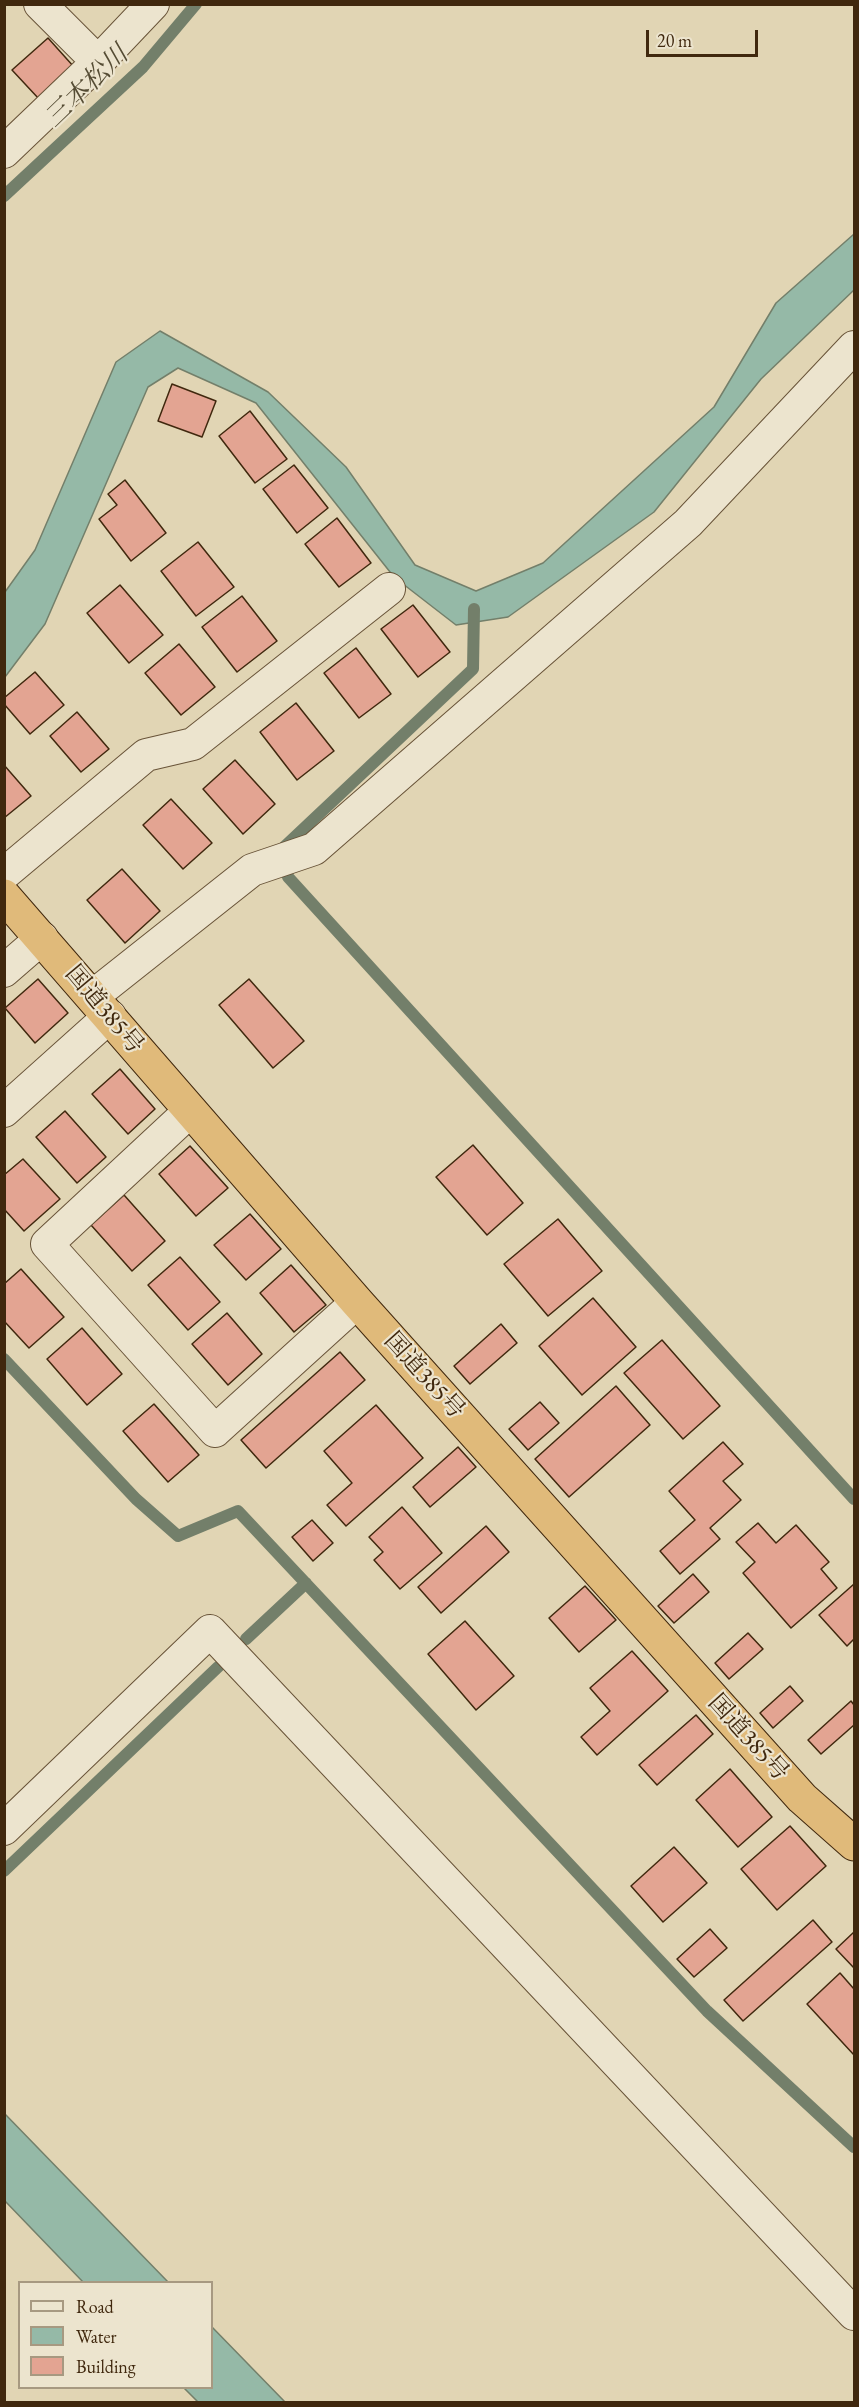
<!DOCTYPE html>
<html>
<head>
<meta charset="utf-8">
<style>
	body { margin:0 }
	#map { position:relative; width:859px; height:2407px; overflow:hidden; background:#e1d5b4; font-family:"EB Garamond",serif }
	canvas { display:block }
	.frame { position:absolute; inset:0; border:6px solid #40280e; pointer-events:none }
	.legend { position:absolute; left:18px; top:2281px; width:195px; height:108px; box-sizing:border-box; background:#ece4ce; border:2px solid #a79981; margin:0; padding:8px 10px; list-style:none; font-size:18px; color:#40280e }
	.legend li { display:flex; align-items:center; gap:12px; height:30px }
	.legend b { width:30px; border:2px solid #a79981 }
	.scale { position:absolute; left:646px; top:30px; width:112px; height:27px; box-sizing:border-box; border:3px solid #40280e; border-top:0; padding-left:8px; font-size:18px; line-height:21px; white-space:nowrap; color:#40280e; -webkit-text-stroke:4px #ece4ce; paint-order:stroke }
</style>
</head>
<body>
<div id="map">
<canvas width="859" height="2407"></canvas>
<div class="frame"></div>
<ul class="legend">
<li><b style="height:8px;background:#ece4ce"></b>Road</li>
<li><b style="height:16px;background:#95b9a7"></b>Water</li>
<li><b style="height:16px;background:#e3a492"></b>Building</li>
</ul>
<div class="scale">20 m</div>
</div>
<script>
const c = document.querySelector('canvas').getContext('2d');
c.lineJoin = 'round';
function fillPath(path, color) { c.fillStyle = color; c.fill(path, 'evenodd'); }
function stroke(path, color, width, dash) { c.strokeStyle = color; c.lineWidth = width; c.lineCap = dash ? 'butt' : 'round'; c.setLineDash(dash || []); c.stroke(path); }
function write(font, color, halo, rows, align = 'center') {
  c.font = font + ' "EB Garamond","Noto Serif JP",serif'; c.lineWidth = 4.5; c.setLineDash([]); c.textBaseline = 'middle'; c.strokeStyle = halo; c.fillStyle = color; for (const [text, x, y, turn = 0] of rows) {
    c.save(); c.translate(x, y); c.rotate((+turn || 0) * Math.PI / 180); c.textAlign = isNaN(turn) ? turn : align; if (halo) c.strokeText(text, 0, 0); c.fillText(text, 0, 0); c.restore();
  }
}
const water = new Path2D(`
	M854,234V290L761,379L654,512L508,617L456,625L394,577L256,403L178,368L148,387L45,624L5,677V592L35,550L116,362L160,331L268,392L346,467L415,565L476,591L543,563L714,407L776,303Z
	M5,2114L168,2282H83L5,2201Z
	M212,2327L285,2402H198L184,2388H212Z`);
const stream = new Path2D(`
	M4,196L143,67L196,4
	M474,609L473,669L283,848L288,877L854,1499
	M4,1359L136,1499L178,1536L238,1511L707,2011L854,2147
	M246,1639L306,1583
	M4,1871L218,1667`);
const building = new Path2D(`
	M48,38L74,67L39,99L12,70Z
	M172,384L216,401L202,437L158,421Z
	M250,411L287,459L255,483L219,436Z
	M294,465L328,508L297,533L263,489Z
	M125,480L166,533L131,561L99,519L117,505L108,494Z
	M337,518L371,563L339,587L305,544Z
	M198,542L234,587L196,616L161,571Z
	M120,585L163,635L129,663L87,613Z
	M242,596L277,641L237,672L202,627Z
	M413,605L450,652L418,677L381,629Z
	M179,644L215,687L181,715L145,673Z
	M356,648L391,694L359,718L324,673Z
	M35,672L64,705L30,734L4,704V698Z
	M296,703L334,751L297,780L260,732Z
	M77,712L109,749L81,772L50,736Z
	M235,760L275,804L243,834L203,789Z
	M4,765L31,796L4,818Z
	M171,799L212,843L183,869L143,825Z
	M122,869L160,911L125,943L87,900Z
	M38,979L68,1013L35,1043L5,1008Z
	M249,979L304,1041L273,1068L219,1005Z
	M120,1069L155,1109L128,1134L92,1094Z
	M65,1111L106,1157L77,1183L36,1137Z
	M473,1145L523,1203L487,1235L436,1177Z
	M190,1146L228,1188L196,1216L159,1174Z
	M23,1159L60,1199L24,1231L4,1209V1175Z
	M124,1195L165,1241L132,1271L91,1225Z
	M250,1214L281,1249L246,1280L214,1245Z
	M558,1219L602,1271L548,1316L504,1264Z
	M180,1257L220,1302L188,1330L148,1285Z
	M291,1265L326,1305L294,1332L260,1293Z
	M21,1269L64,1317L29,1348L4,1321V1284Z
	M593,1298L636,1347L582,1395L539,1346Z
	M227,1313L262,1354L228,1385L192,1344Z
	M501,1324L517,1343L470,1384L454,1366Z
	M82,1328L122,1374L87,1405L47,1359Z
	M662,1340L720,1406L683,1439L624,1373Z
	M340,1352L365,1380L266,1468L241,1440Z
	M616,1386L650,1425L569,1497L535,1459Z
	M540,1402L559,1423L528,1450L509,1429Z
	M154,1404L199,1455L168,1482L123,1431Z
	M376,1405L423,1458L346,1526L327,1505L352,1483L324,1451Z
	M723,1442L743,1464L723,1481L741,1500L710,1528L720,1539L680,1574L660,1551L695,1520L669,1491Z
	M458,1447L476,1467L430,1507L413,1487Z
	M402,1507L442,1553L400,1589L374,1560L383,1552L369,1537Z
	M312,1520L333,1543L313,1561L292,1537Z
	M758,1523L776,1543L796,1525L829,1562L821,1569L837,1588L791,1628L743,1573L755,1562L736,1542Z
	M486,1526L509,1552L441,1613L418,1587Z
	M693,1574L709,1592L674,1623L658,1606Z
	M854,1584V1639L847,1646L819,1615Z
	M585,1586L616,1620L579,1652L549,1618Z
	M465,1621L514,1676L476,1710L428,1654Z
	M748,1633L763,1649L729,1679L715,1663Z
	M632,1651L668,1691L597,1755L581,1737L610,1711L590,1688Z
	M790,1686L803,1701L773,1728L760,1713Z
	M851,1701L854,1705V1725L821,1754L808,1740Z
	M696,1715L713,1734L657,1785L639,1765Z
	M730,1769L772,1817L738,1847L696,1800Z
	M790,1826L826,1866L777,1910L741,1869Z
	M674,1847L707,1883L663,1922L631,1886Z
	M813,1920L832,1942L743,2021L724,2000Z
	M710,1929L727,1948L694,1977L677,1959Z
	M854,1932V1968L836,1949Z
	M840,1973L854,1989V2055L807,2004Z`);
const street = new Path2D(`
	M40,4L98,62
	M4,152L98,62L153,4
	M4,874L146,755L193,744L389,589
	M4,971L42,938
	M93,996L252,870L314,849L688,523L854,347
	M4,1111L110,1016
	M190,1111L47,1244L215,1431L357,1302
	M4,1829L210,1631L854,2314`);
const highway = new Path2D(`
	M4,896L357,1302L802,1798L854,1844`);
const streetNames = [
	["国道385号",104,1010,50],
	["国道385号",424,1376,48],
	["国道385号",748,1738,48]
];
const waterNames = [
	["三本松川",87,87,-44]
];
fillPath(water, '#95b9a7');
stroke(water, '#737f6a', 1.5);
stroke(stream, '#737f6a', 12);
fillPath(building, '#e3a492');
stroke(building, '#40280e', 1.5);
stroke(street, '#685338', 34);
stroke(highway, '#40280e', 35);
stroke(street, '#ece4ce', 32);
stroke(highway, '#e0ba7a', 33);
write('24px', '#40280e', '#ece4ce', streetNames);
write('italic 26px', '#554c34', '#ece4ce', waterNames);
</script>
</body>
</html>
